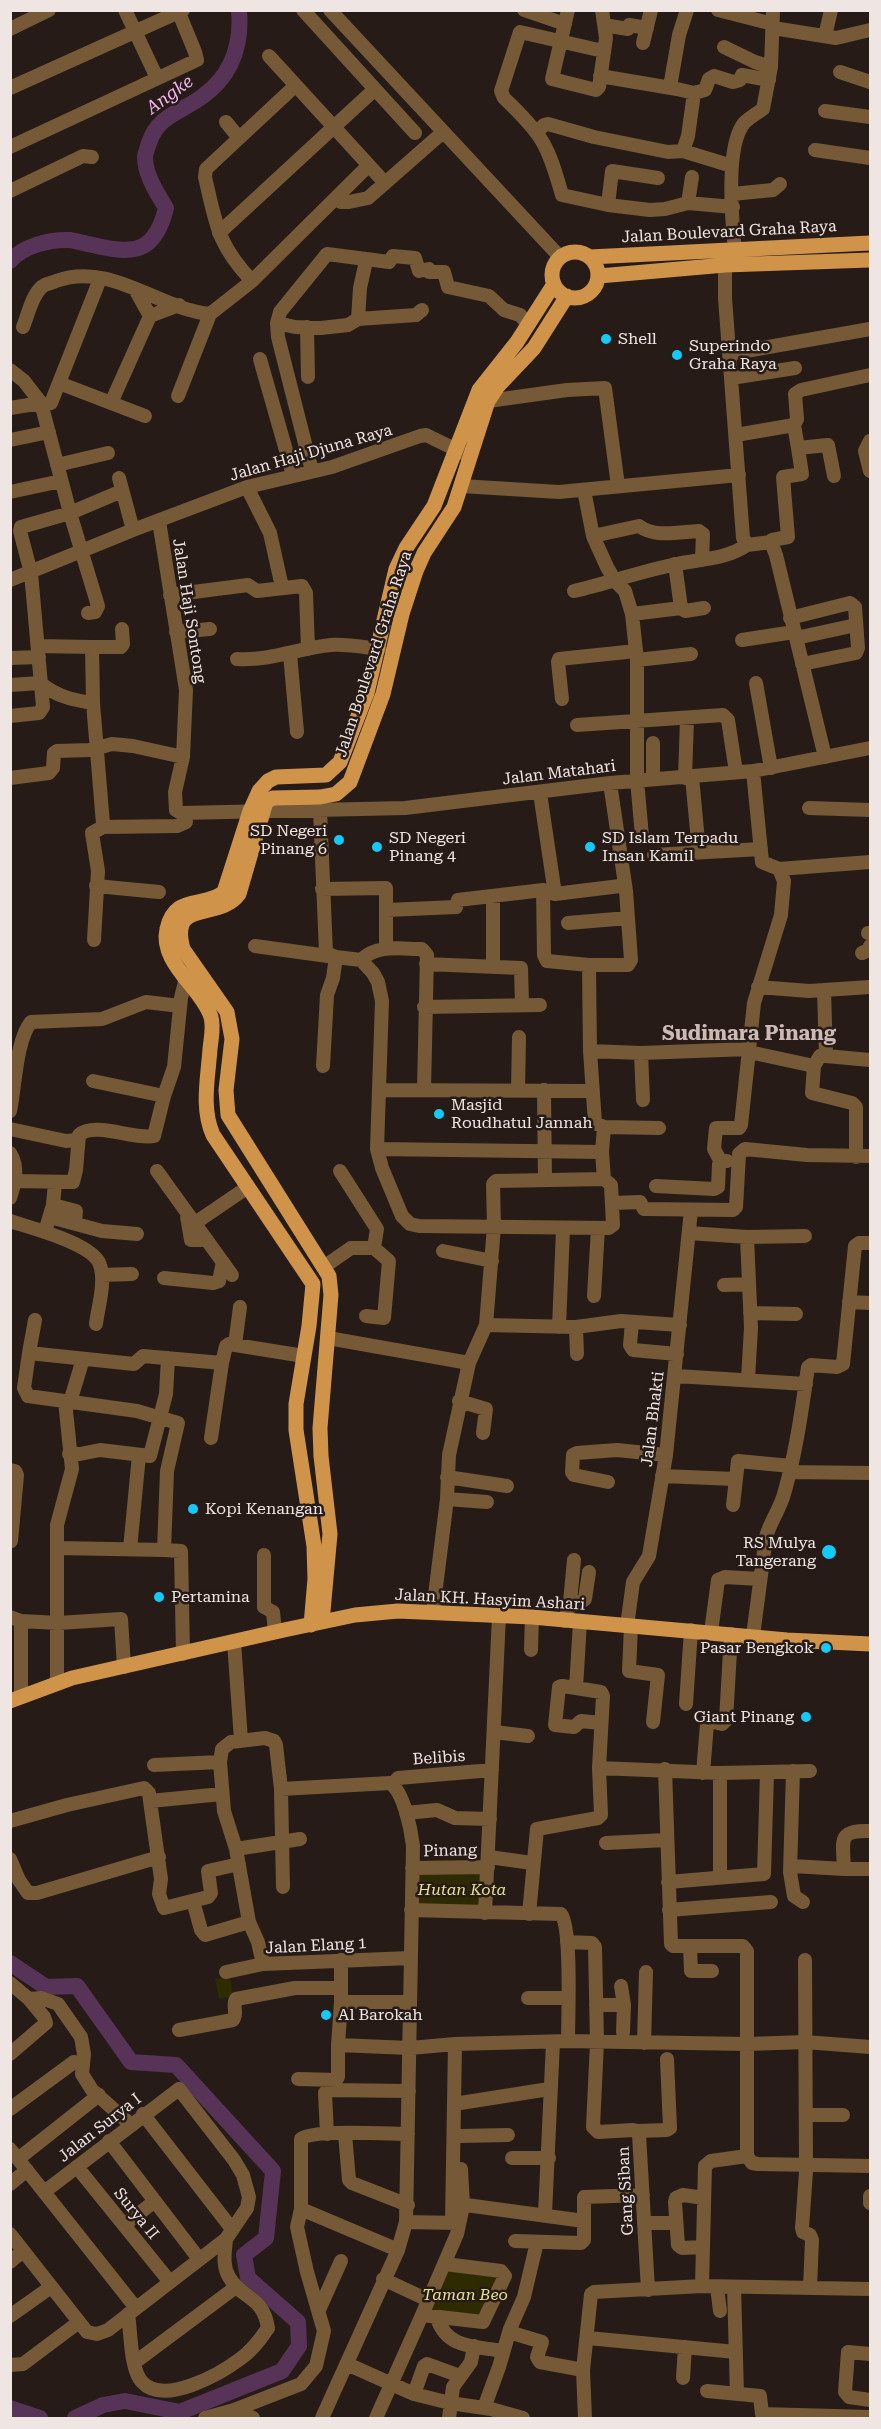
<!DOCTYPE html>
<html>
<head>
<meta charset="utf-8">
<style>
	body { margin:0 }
	#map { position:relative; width:881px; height:2429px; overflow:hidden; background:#271b17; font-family:"Roboto Serif",serif }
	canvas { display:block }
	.frame { position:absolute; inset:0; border:12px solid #efe6e4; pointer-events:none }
</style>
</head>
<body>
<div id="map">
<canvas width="881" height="2429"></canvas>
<div class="frame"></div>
</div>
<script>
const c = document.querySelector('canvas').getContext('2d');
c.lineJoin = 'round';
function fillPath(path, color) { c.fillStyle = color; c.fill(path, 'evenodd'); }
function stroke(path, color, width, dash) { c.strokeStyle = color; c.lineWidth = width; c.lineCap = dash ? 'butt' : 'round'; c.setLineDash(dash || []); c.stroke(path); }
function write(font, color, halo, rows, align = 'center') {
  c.font = font + ' "Roboto Serif",serif'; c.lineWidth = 5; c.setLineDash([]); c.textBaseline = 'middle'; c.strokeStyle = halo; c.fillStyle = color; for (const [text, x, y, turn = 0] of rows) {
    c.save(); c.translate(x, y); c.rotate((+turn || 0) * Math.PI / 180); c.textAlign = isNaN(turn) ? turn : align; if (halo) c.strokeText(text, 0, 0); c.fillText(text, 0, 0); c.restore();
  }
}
const green = new Path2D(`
	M415,1870H483V1911L413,1908Z
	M230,1977L233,1996L219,1999L215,1979Z
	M448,2269L501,2276L481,2320L429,2315Z`);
const river = new Path2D(`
	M10,261C23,246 50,239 70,240C77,241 86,244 93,245C134,255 155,253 166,208C157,193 145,175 145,157C145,153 148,147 149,143C158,115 182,112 203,96C232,75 242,45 239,10
	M10,1963L46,1987L77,1986L131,2062L176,2065L273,2171L266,2238L244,2255L248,2278L298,2322L299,2346L282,2371L180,2412L125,2401L103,2405L75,2418
	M10,2408L40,2418`);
const minor = new Path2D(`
	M125,10L157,78
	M303,10L415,133
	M330,10L560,257
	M524,10L565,24
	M568,10L552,79L596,90L599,87L606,38L602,10
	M718,10L773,24
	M604,25L628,29L629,25L647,28
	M773,28L836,38L870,30
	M10,29L49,10
	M825,36L831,10
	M643,43L651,10
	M724,47L755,62L771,67
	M603,51L520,32L501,91L504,98C543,135 548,145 562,195L608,205L650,210L665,209L688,203L733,207
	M269,56L385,183
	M840,72L870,82
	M600,76L677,89L694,93
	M295,86L206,169L205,177C216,224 217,244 252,281L368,166
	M670,87L679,35L687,10
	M10,88L183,10
	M694,93L705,90L709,79L714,76L733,82L740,80L742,75L769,80
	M825,111L870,117
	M226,122L239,138
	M537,132L544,125L548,124L594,137L668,152L683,151L732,166
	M10,147L197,60L195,52L179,13
	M815,150L870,158
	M683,151L688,136L694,93
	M10,191L83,156L92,157
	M732,194L773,190L780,184
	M336,199L341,202H349L368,198L442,133
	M688,203L692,177
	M608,205L612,171L658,178
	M219,233L375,89
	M735,250C732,221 725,147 744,123C749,118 757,113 763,109L771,67L773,10
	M725,265V298L743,538L747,545L771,542L776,555L825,757
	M135,289L150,316L179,305
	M358,319L360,288L366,261
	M277,323L295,327L321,328L348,325L358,319L416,315L422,310
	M23,327C28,315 32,294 43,286C46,284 52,283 56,281C111,261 158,309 210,314L252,281
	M307,327L308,377
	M729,354L870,329
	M260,359L293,475
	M10,370L24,381L41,403L70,513L98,606L95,612L88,613
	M731,378L795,368
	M59,383L145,416
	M178,396L210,314
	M488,401L567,390L605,388L618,486
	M51,403L100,279
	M111,403L150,316
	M10,408L41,403
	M794,425L798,448L828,445L834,476
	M736,435L794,425L797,419L795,394L801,390L870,375
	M10,440L49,432
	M870,441L865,451L870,471
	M57,465L108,453
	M312,471L278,337L277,323L280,312L327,254L389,262L393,256L415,258L419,271L429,269V272H444L448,287L489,296L504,310L520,315L528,324
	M119,478L133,530
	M461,486L559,492L739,475
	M247,487L270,533L282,587
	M584,490L593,536L607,567L615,581L625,591L632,614L637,660V780L642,836
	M10,492L61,481
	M159,521L186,690L183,757L175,792L176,810L181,813L405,808L610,783L753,771L870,748
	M593,536L639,526C655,538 679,532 699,531L703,534L702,560
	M771,542L772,540L788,537L783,477L802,474L798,448
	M675,564L681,608
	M10,580L133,530L247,487L332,467L420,436L426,435L465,454
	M574,591C608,583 642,571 677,564C701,559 727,559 747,545
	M170,595L248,585L257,591L302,586L306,593L308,649
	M632,614L681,608L685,611L704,608
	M790,618L850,603L855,607L858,648L856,653L802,664
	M176,632L210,629
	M796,638L856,625
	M742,640L794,632
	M38,646L92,647
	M290,654L297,732
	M10,658L39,657
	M237,659C272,661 298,648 331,645C347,644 363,647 379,649
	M637,660L691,654
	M756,683L771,768
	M10,685L40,683C56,696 72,700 93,703
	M562,699L558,662L559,659L636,651
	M10,716L39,713L43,707L31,573L20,531L21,527L70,513L122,491
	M577,725L723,715L728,720L736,772
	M753,771L762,862L779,869L870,862
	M692,777L699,852
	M10,778L49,773L53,768L54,753L57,751L90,750L112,744L133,746L183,757
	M685,778L687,719
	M653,779V743
	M540,793L555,894
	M809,808L870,810
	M320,810L326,953L336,957L361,960L373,973L378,982L382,1001L377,1149L382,1168L402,1216L410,1224L419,1226L609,1228L613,1225L611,1185L604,1179
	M103,827L177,826L186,822L183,813
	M654,855L761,849
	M96,886L159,892
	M322,889L386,888V948
	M543,890L544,955L547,961L589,965H628L631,960L626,891L610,783
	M387,910L456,907L458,900L543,890L555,894L620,886L625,888
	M568,923L628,918
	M868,933H870
	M94,940L98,871L92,833L103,827V824L93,703L92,647H121L123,644L122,629
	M255,946L328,956
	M862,953L869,950L870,946
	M361,960C377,944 401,949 422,949L427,955L424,1090
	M426,964L521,968L522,1004
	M589,965L590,1051L595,1123L604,1127L659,1128
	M493,967V896
	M758,987L809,991L870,987
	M824,990L826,1056L870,1060
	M424,1007L540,1005
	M590,1051L641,1053L749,1049
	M749,1052L814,1066
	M641,1053L643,1100
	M826,1056H820L814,1066L812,1093L852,1103L856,1107V1157
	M323,1066L327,995L333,978L336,957
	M93,1081L164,1096
	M380,1090L592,1091
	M518,1090L519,1037
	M544,1090L545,1180
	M10,1111C15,1088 16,1040 31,1022L102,1019L146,1002L180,1006
	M10,1129L66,1141L78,1140
	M377,1149L602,1152
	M10,1153C19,1167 15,1183 10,1198
	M721,1162L714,1149L716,1128H739L741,1125L754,1003L781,915L784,881L779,869
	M157,1171L232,1275
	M340,1171L377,1229L374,1248L389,1261L384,1318L366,1316
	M15,1181L73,1182L76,1170L79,1135C95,1121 134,1140 154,1136L164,1096L174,1067L181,998L186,978L190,974
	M656,1186L714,1189L718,1187L719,1164L723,1161H727
	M613,1203L640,1202L644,1209L733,1210L736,1207L739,1154L745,1149L807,1155L870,1156
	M53,1205L76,1211L75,1222
	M187,1216L191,1240H207
	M50,1217L102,1231L137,1234
	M10,1221C31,1228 94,1244 100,1265C106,1282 98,1307 96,1324
	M195,1223L248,1187
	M47,1225L53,1205L55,1183
	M689,1233L747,1237L805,1236
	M747,1237L751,1328L748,1379
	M443,1251L492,1261
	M325,1266L351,1248H374
	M102,1275L132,1274
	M164,1278L213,1283L219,1281L223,1262
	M724,1285L749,1284
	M594,1296L598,1228
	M849,1302L870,1303
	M750,1313L796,1314
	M35,1320L29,1353L134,1364L143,1356L222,1363L226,1346L229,1344L304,1356
	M632,1322L630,1345L633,1350L677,1354
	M486,1325L576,1327L621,1321L680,1325
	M559,1327L563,1229
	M576,1327L577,1354
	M328,1338L469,1363
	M235,1345L240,1307
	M29,1353L24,1388L28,1396L137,1411L178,1423L167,1471L164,1550L181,1551L183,1654
	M676,1376L806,1384
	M459,1401L486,1409L483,1433
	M70,1402L83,1359
	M211,1438L222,1363
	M69,1454H80L100,1450L150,1456L166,1394L168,1358
	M10,1470L15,1471L17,1475L11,1541
	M790,1472L870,1473
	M662,1476L735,1479
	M447,1477L507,1486
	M608,1482L574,1475L572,1472L573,1455L577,1453L617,1450L666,1455
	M447,1499L487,1502
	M733,1505L738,1461L791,1466
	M58,1548L164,1550
	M130,1549L139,1455
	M264,1555V1607L273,1612L275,1632
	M570,1602L574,1560
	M433,1611L447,1499L449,1455L469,1363L486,1325L494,1226L493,1184L496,1181L604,1179L602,1152L604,1127
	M10,1617L21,1621L58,1623L121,1619L124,1667
	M565,1621L570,1602H581L585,1599L589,1572
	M627,1626L633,1582L649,1556L666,1455L691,1210
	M631,1626L629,1671L658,1675L653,1722
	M711,1632L718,1580L725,1577L760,1579
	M753,1636L766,1537C770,1522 780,1509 784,1494C796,1453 802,1409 808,1367L811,1365L837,1367L843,1364L855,1246L859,1243H870
	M234,1642L241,1740
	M531,1650L532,1617
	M57,1683V1525L72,1469L65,1401
	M576,1688L562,1686L559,1687L555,1725L574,1727L581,1721L601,1723
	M21,1696V1621
	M686,1704L691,1630
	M494,1732L528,1736
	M154,1765L220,1762
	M599,1768L720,1773L810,1771
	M665,1769L671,1944L673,1946H743L747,1951V2156L752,2163L758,2164L870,2166
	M793,1771L790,1872L794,1896L803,1902
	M703,1773L707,1724L710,1721L722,1724L726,1720L731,1634
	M720,1773V1877
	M392,1785L398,1778L492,1770
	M281,1789L390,1783C404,1792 411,1830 413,1846L406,2222L398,2250L322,2418
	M150,1801L222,1794
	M406,1813L437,1810L455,1818L490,1819
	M10,1821L67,1805L144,1788L149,1793L150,1801L161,1879L159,1894L164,1908L208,1897L211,1893L208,1871L239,1864
	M606,1843L666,1840
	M236,1849L300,1839
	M489,1857L532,1863
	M10,1859L19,1880L28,1893H37L159,1857
	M792,1866L844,1869C843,1840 837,1830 870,1831
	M412,1868L488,1867
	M844,1869H870
	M668,1882L764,1874L767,1773
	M193,1901L201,1930L205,1935L249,1922
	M411,1910L561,1914C572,1928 568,2018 568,2041
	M669,1910L771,1902
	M485,1913L499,1616
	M529,1914L537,1829L598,1818L601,1815L599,1768L603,1696L601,1692L576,1688L580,1622
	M567,1942L592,1943L595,1947L597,2042L593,2127L598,2132L633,2130L638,2131L639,2134L648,2290
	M690,1946L691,1971H712
	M805,1960L806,2165
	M263,1964L258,1942L249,1922L236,1849L224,1811L220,1762L222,1749L231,1742L265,1738L274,1741L276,1745L281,1789L283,1887
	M226,1972L263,1964L410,1958
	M10,1983L29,1999L41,1998L58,2004L81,2037L84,2054L82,2074L92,2090L130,2124
	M528,1998H568
	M341,2002H409
	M596,2005H624L621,1986
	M179,2030L233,2020C238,2013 232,2005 236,1999L295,1988H341
	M623,2032L624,2005
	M644,2043L646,1972
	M455,2044L568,2041L748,2044L805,2042L870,2047
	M338,2045L410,2048L455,2044L452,2223
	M10,2054L46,2023L44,2017L29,1999
	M298,2079L336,2080
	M328,2090L409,2091
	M454,2104L549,2089
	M10,2109L74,2062
	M143,2114L232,2229
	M807,2115H843
	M638,2131L667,2130L670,2128L667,2059
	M327,2134L325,2093L338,2077V2045L341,2002V1960
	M345,2134L349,2180L352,2183L408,2205
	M460,2136L508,2135
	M109,2141L199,2259
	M10,2149L136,2308
	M512,2158H549
	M18,2159L99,2095
	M77,2167L170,2282
	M806,2172L802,2228L803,2232L810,2235L812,2240L810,2288
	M10,2184L27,2170
	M870,2196V2203
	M463,2206L466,2205L584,2221
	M301,2209L398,2250
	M545,2214L553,2042
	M406,2222L459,2223
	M644,2223H675
	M124,2225L155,2201
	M10,2234L87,2332L97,2334L108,2330L226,2239L247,2208L249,2197L243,2175L234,2160L179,2089L44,2192
	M515,2241L581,2243L584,2240V2197L643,2195
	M702,2247L682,2248L678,2245L675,2202L676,2198L683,2195L704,2198
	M10,2262L23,2251
	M383,2279L428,2300
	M702,2286L705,2166L711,2161L747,2156
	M717,2287L720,2311
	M734,2287L737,2394
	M319,2310L341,2261
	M128,2314C131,2332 130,2369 142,2382C164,2406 220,2374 240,2359C252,2351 260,2340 268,2328C263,2295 242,2300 229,2277C222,2265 225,2252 226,2239
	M422,2315L457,2234L463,2206L461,2169
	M10,2316L51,2287
	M437,2318C447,2349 475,2346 503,2351
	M509,2332L542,2342L537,2357L540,2362L583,2370
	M588,2338L736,2352
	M870,2354L848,2352L845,2392L849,2397L870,2400
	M134,2363L236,2287
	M347,2364L414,2394L450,2403L491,2409L523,2418
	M10,2365L23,2364L79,2322
	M683,2378L685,2347
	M707,2391L760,2396L762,2414L870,2417
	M414,2394L424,2366L427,2364L460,2376
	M484,2408L499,2367L510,2329L524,2297L537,2242
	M234,2410L253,2418
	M205,2418L234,2410L301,2384L316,2366L324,2331L307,2272L297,2227L301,2209V2139C312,2129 389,2134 408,2134
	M376,2418L422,2315L483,2322L505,2276L501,2271L445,2264
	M449,2418L453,2387L471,2362L474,2346
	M585,2418L583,2370L591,2294L594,2292L702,2286L870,2289`);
const major = new Path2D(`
	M552 275a23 23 0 1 1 46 0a23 23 0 1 1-46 0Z
	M590,257L870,243
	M599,276L725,265L870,260
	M322,1622L330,1534L321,1456L320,1428L331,1295L329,1276L228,1115L226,1090L232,1039L227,1012L183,949C169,897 219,922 239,894L266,802L273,798L320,797L336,794L350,782L383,694L402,614L416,571L424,553L454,507L488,401L498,386L534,348L567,296
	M311,1625L315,1579L314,1546L296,1430V1404L309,1326L313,1284L213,1135C201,1108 208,1078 210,1049C211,1038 214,1028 211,1017C202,988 159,963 167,929C175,893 203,909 224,892L250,811L259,791L268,781L276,777L326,775L340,762L367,693L396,569L406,548L434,506L479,390L517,342L554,284
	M10,1701L72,1678L284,1630L355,1615L398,1611L532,1617L787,1640L870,1644`);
const markers = [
	[606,339,6,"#12cafb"],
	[677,355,6,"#12cafb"],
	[339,840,6,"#12cafb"],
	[377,847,6,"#12cafb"],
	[590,847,6,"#12cafb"],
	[439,1114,6,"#12cafb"],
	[193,1509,6,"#12cafb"],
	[829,1552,8,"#12cafb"],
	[159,1597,6,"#12cafb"],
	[826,1648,6,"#12cafb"],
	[806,1717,6,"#12cafb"],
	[326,2015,6,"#12cafb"]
];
const streetNames = [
	["Jalan Boulevard Graha Raya",729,232,-3],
	["Jalan Haji Djuna Raya",311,453,-16],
	["Jalan Haji Sontong",189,611,81],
	["Jalan Boulevard Graha Raya",374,654,-72],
	["Jalan Matahari",559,773,-7],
	["Jalan Bhakti",653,1419,-83],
	["Jalan KH. Hasyim Ashari",490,1600,3],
	["Belibis",439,1758,-4],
	["Pinang",450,1851,-1],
	["Jalan Elang 1",316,1946,-3],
	["Jalan Surya I",100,2128,-38],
	["Gang Siban",626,2191,-93],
	["Surya II",136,2214,51]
];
const poiNames = [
	["Shell",618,339],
	["Superindo",689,346],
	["Graha Raya",689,364],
	["SD Negeri",327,831,"right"],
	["Pinang 6",327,849,"right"],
	["SD Negeri",389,838],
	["Pinang 4",389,856],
	["SD Islam Terpadu",602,838],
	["Insan Kamil",602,856],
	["Masjid",451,1105],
	["Roudhatul Jannah",451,1123],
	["Kopi Kenangan",205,1509],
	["RS Mulya",816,1543,"right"],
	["Tangerang",816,1561,"right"],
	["Pertamina",171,1597],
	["Pasar Bengkok",814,1648,"right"],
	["Giant Pinang",794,1717,"right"],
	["Al Barokah",338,2015]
];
const parkNames = [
	["Hutan Kota",462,1890],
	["Taman Beo",465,2295]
];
const waterNames = [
	["Angke",170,95,-36]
];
const quarterNames = [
	["Sudimara Pinang",749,1034]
];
fillPath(green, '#2e2b02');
stroke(river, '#573357', 16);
stroke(minor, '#765a38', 14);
stroke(major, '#cf944a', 15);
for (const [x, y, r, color] of markers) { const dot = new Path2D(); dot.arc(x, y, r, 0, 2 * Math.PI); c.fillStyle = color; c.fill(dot); stroke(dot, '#271b17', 2); }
write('16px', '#efe6e4', '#271b17', streetNames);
write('16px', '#efe6e4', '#271b17', poiNames, 'left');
write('italic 16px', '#e5e08b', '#271b17', parkNames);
write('italic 18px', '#f2b5f1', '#271b17', waterNames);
write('bold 20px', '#cbbab5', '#271b17', quarterNames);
</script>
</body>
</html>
